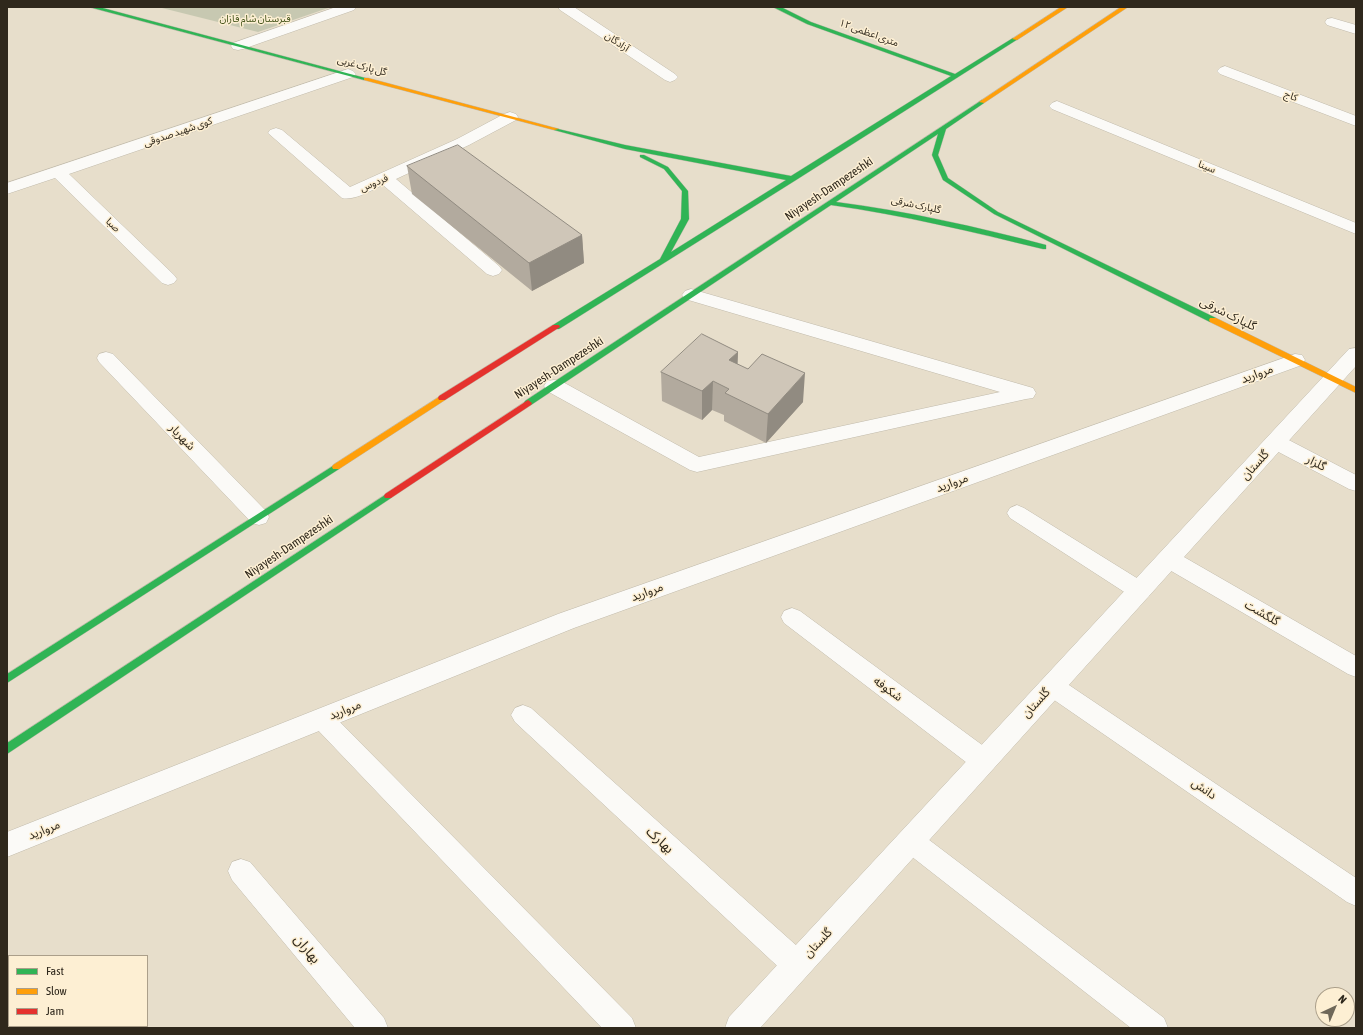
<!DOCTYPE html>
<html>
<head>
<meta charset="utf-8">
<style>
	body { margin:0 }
	#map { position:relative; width:1363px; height:1035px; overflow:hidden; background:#e7decb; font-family:"Asap Condensed",sans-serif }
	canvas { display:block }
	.frame { position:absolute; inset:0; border:8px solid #2f281c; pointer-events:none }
	.legend { position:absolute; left:8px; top:955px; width:140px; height:72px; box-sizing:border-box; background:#fdefd3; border:1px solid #ab9f8a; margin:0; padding:5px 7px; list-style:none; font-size:12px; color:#2f281c }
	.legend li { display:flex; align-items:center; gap:8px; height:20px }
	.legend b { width:20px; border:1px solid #ab9f8a }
	.north { position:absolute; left:1315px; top:987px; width:40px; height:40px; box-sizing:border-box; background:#fdefd3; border:1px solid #ab9f8a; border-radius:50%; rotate:44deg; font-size:11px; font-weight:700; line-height:16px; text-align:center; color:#2f281c }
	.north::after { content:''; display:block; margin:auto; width:14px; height:18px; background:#6f6859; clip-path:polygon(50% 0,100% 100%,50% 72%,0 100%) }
</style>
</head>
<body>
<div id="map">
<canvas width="1363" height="1035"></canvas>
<div class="frame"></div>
<ul class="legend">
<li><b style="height:5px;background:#30b455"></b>Fast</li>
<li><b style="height:5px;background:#ff9f0a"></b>Slow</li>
<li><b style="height:5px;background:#e5322d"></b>Jam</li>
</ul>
<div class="north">N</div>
</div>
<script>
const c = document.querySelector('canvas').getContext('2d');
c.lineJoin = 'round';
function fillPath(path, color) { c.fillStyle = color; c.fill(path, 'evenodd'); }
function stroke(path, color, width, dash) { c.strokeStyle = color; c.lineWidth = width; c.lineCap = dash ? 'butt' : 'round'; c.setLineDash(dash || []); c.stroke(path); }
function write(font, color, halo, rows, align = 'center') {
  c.font = font + ' "Asap Condensed","Noto Sans Arabic",sans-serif'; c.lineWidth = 3; c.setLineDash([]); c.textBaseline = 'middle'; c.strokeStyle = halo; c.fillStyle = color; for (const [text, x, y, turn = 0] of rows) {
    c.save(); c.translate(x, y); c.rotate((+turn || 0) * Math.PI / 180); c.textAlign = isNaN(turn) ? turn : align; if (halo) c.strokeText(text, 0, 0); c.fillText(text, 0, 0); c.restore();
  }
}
const green = new Path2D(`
	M158,7H331L258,32Z`);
const lane = new Path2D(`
	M1332,18L1356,25V34L1327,25L1325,22L1327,19Z
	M691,289L1033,388L1036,393L1033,398L1026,399L697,472L690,470L547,391L544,386L547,381L554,380L561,381L699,457L1000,392L685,299L682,295L685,291Z
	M106,352L113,354L266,511L269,517L266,523L259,525L252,523L99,362L97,358L99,354Z
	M1276,435L1283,437L1356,475V491L1349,489L1269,447L1266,442L1269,437Z
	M1017,505L1024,508L1148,585L1151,591L1148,597L1140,600L1132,597L1010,518L1007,513L1010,508Z
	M1169,551L1177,553L1356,656V677L1348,674L1161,565L1158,559L1161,553Z
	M792,608L800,611L993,753L996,761L993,769L984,772L975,769L784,623L781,617L784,611Z
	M1052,676L1060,679L1356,878V906L1347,902L1044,693L1040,686L1044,679Z
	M523,705L531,708L807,955L811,965L807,975L797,979L787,975L515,722L511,715L515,708Z
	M322,709L330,712L632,1018L636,1028H602L314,726L310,719L314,712Z
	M911,829L920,833L1164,1018L1168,1028H1131L902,849L898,841L902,833Z
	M241,859L250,862L384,1018L388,1028H355L232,880L228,871L232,862Z`);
const street = new Path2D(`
	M336,7H356L354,10L243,49L238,50L233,49L231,46L233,43Z
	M558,7H574L675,74L678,77L675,80L670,82L665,80L560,10Z
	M1225,66L1356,116V126L1220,74L1217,71L1220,68Z
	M348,69L353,71L356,74L353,77L69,174L174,275L177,279L174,283L168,285L162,283L55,178L7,194V183Z
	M1057,101L1356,223V234L1052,109L1049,106L1052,103Z
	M510,112L516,114L518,117L516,120L469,145L396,179L499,266L502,270L499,274L493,276L487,274L383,185C371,190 355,201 342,198L268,133L270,130L276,128L282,130L350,187L457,139L504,114Z
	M1356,348V366L760,1028H725L729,1017L1349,349Z
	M1295,354L1302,355L1305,360L1302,365L574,628L7,857V832L558,614Z`);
const fast = new Path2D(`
	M89,7H99L369,79L364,80Z
	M773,7H781L811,22L955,74L1013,38L1018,39L796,180L559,329H553L552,327L553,325L660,259L681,219L682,191L664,169L640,157V155H644L668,167L688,191L689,219L671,252L786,180L625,149L554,130V128L625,145L791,176L951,76L807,24Z
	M982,100L984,101V103L946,129L938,155L948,178L998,212L1216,318L1217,320L1216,322H1210L994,214L943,180L932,155L938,134L836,202C907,211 977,227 1046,245V249H1043C973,232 903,215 831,205L531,405H525L524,403L525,401Z
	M336,464L339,465L340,467L339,469L7,683V674Z
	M388,493L392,496L391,498L7,754V743Z`);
const slow = new Path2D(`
	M1061,7H1068L1017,40L1012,39Z
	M1121,7H1128L984,103L979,102Z
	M364,78H368L559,129L554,130L364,80Z
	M1210,318H1216L1356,387V393L1210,322L1209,320Z
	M442,395L445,396L446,398L445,400L339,469H333L332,467L333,465Z`);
const jam = new Path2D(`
	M553,325H559L560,327L445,400H439L438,398L439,396Z
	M528,400L532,403L531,405L391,498H385L384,496L385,494Z`);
const wall = new Path2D(`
	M407,166L582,235L584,263L532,291L412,194Z
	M738,352L737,364L803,402L766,443L724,421V415L712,410L702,420L662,401L661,372Z`);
const shadedWall = new Path2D(`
	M582,235L584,263L532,291L529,263Z
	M738,352L737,381L729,360Z
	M805,373L803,402L766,443L768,414Z
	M713,381L712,410L702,420V391Z`);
const building = new Path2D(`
	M458,145L582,235L529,263L407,166Z
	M702,334L738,352L729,360L748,369L762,354L805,373L768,414L725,393L729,389L713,381L702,391L661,372Z`);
const farParknames = [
	["قبرستان شام قازان",255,19]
];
const farStreetnames = [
	["۱۲ متری اعظمی",869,33,20],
	["آزادگان",617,42,34],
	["گل پارک غربی",362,66,15],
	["کاج",1291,96,21],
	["کوی شهید صدوقی",178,132,-19],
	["سینا",1207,167,22],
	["فردوس",374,183,-23],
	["گلپارک شرقی",916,205,12],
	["صبا",113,225,44]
];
const streetNames = [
	["Niyayesh-Dampezeshki",829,189,-34],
	["گلپارک شرقی",1228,314,26],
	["Niyayesh-Dampezeshki",559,368,-33],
	["مروارید",1257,374,-20],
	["شهریار",182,437,46],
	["گلزار",1316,463,27],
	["گلستان",1255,465,-48],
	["مروارید",952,483,-20],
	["Niyayesh-Dampezeshki",289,547,-34],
	["مروارید",647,592,-20],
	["گلگشت",1262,613,30],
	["شکوفه",888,689,37],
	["گلستان",1036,703,-48],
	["مروارید",345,710,-22],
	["دانش",1204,789,34],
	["مروارید",44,830,-22],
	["گلستان",818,943,-47]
];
const nearStreetnames = [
	["بهارک",660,840,43],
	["بهاران",307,949,50]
];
fillPath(green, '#c7c8b1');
stroke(lane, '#c0baab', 1);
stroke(street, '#c0baab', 1);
stroke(fast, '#c0baab', 1);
stroke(slow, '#c0baab', 1);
stroke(jam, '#c0baab', 1);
fillPath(lane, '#fbfaf7');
fillPath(street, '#fbfaf7');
fillPath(fast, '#30b455');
fillPath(slow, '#ff9f0a');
fillPath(jam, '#e5322d');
fillPath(wall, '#b2aa9e');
fillPath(shadedWall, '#918b81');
fillPath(building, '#cfc6b8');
stroke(building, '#918b81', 1);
write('10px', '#43531a', '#fdefd3', farParknames);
write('10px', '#2f281c', '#fdefd3', farStreetnames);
write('12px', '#2f281c', '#fdefd3', streetNames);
write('14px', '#2f281c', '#fdefd3', nearStreetnames);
</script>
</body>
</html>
